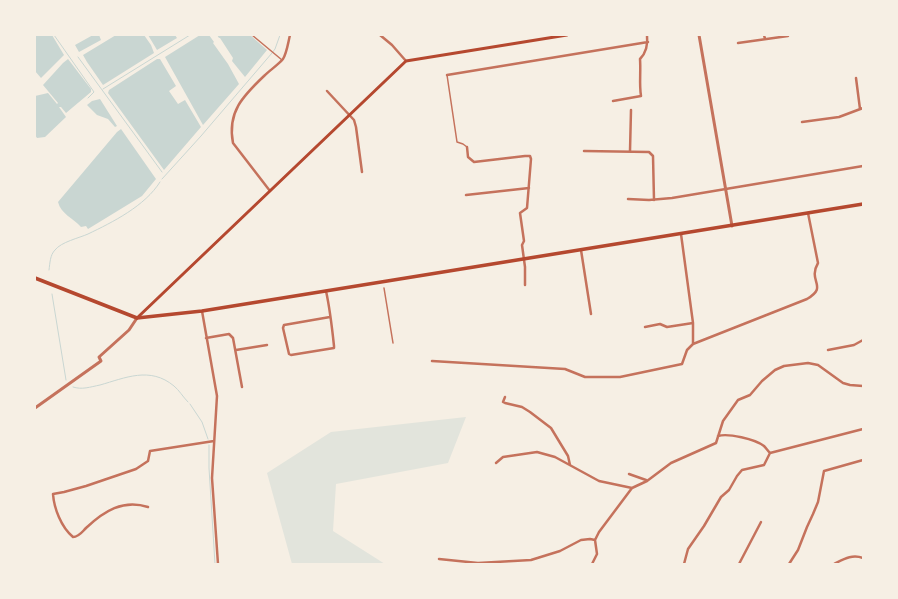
<!DOCTYPE html>
<html>
<head>
<meta charset="utf-8">
<style>
	body { margin:0 }
	#map { position:relative; width:898px; height:599px; overflow:hidden; background:#f6efe4; font-family:"Varela Round",sans-serif }
	canvas { display:block }
	.frame { position:absolute; inset:0; border:36px solid #f6efe4; pointer-events:none }
</style>
</head>
<body>
<div id="map">
<canvas width="898" height="599"></canvas>
<div class="frame"></div>
</div>
<script>
const c = document.querySelector('canvas').getContext('2d');
c.lineJoin = 'round';
function fillPath(path, color) { c.fillStyle = color; c.fill(path, 'evenodd'); }
function stroke(path, color, width, dash) { c.strokeStyle = color; c.lineWidth = width; c.lineCap = dash ? 'butt' : 'round'; c.setLineDash(dash || []); c.stroke(path); }
const green = new Path2D(`
	M466,417L448,463L336,484L333,531L385,564H292L267,473L331,432Z`);
const water = new Path2D(`
	M35,35H52L64,55L41,78L35,71Z
	M93,35H99L101,40L79,52L75,45Z
	M116,35H144L151,45L154,53L103,85L87,62L83,55Z
	M148,35H175L177,38L157,50Z
	M200,35H209L214,42L213,43L228,64L239,84L203,125L165,57Z
	M217,35H250L267,50L245,77L232,61L233,58L220,38H219Z
	M68,59L91,89V92L66,113L61,107H59L66,117L45,137L37,138L35,135V96L48,93L57,104L58,103L43,85L63,63Z
	M157,59H160L176,86L169,91L178,104L185,100L201,127L164,170L108,93L109,90Z
	M100,99L117,126L115,127L108,119L97,115L87,105L92,101Z
	M121,129L156,179L142,196L88,229L86,226L81,227C73,218 61,214 58,202L117,132Z`);
const stream = new Path2D(`
	M54,35L94,92L88,98
	M78,57L162,172
	M103,89L190,35
	M162,179L201,136L272,53L275,49L280,35
	M49,270C50,263 50,255 55,250C61,242 79,238 88,234C113,222 145,206 160,182
	M52,294L66,380
	M73,387C82,390 90,387 100,385C125,378 150,366 174,386C179,390 183,397 188,402
	M190,404L202,422L208,439
	M209,445V468L215,564`);
const pedestrian = new Path2D(`
	M252,35L282,60
	M447,75L457,142L463,144L467,147
	M384,288L393,343`);
const minor = new Path2D(`
	M380,35L392,45L406,61
	M764,35L765,39
	M738,43L788,36
	M447,75L648,42
	M856,78L860,109
	M327,91L354,120L356,127L362,172
	M613,101L641,96C639,84 641,72 640,59C646,53 648,44 647,35
	M802,122L839,117L863,108
	M467,147L468,157L474,162L525,156H530L531,159L527,208L520,213L524,241L522,245L525,267V285
	M584,151L649,152L653,156L654,200
	M630,151L631,110
	M270,191L233,143C227,112 243,96 264,76C270,70 278,65 283,59C287,52 288,43 290,35
	M466,195L529,188
	M628,199L649,200L672,198L863,166
	M681,234L693,323V344
	M581,250L591,314
	M326,291C330,309 332,327 334,346V348L291,355L289,354L283,328L284,325L330,317
	M202,311L217,396L212,478L218,564
	M645,327L660,324L667,327L693,323
	M206,338L229,334L233,338L242,387
	M236,350L267,345
	M828,350L854,345L863,340
	M432,361L565,369L585,377H620L682,364L687,350L693,344L807,299C829,286 807,282 818,263L808,213
	M505,397L503,402L505,403L522,407L530,412L551,428L568,456L570,465
	M770,453L863,429
	M496,463L503,457L537,452L555,457L599,481L632,488
	M629,474L646,480
	M148,507C123,499 104,511 86,528C82,532 79,537 73,537C61,527 54,508 53,494L64,492L86,486L136,469L148,461L150,451L214,441
	M439,559L478,563L531,560L560,551L581,540L590,539L595,540L599,532L632,488L647,481L671,463L716,443L723,421L738,400L750,395L762,381L775,370L784,366L808,363L818,365L843,383L850,385L863,386
	M592,564L597,554L595,540
	M684,564L688,549L704,526L721,497L729,490L737,476L742,470L764,465L770,453C768,451 766,448 764,446C755,439 728,433 718,436
	M739,564L761,522
	M789,564L798,550L807,527L813,514L818,502L824,471L863,460
	M834,564C844,559 852,554 863,558`);
const tertiary = new Path2D(`
	M699,35L732,226
	M35,408L101,361L99,357L129,330L137,318`);
const secondary = new Path2D(`
	M137,318L406,61L567,35`);
const primary = new Path2D(`
	M35,278L137,318L202,311L863,204`);
fillPath(green, '#e2e4dc');
fillPath(water, '#c9d6d2');
stroke(stream, '#c9d6d2', 1);
stroke(pedestrian, '#c5725c', 1.5);
stroke(minor, '#c5725c', 2.5);
stroke(tertiary, '#c5725c', 3);
stroke(secondary, '#b5482f', 3);
stroke(primary, '#b5482f', 3.5);
</script>
</body>
</html>
